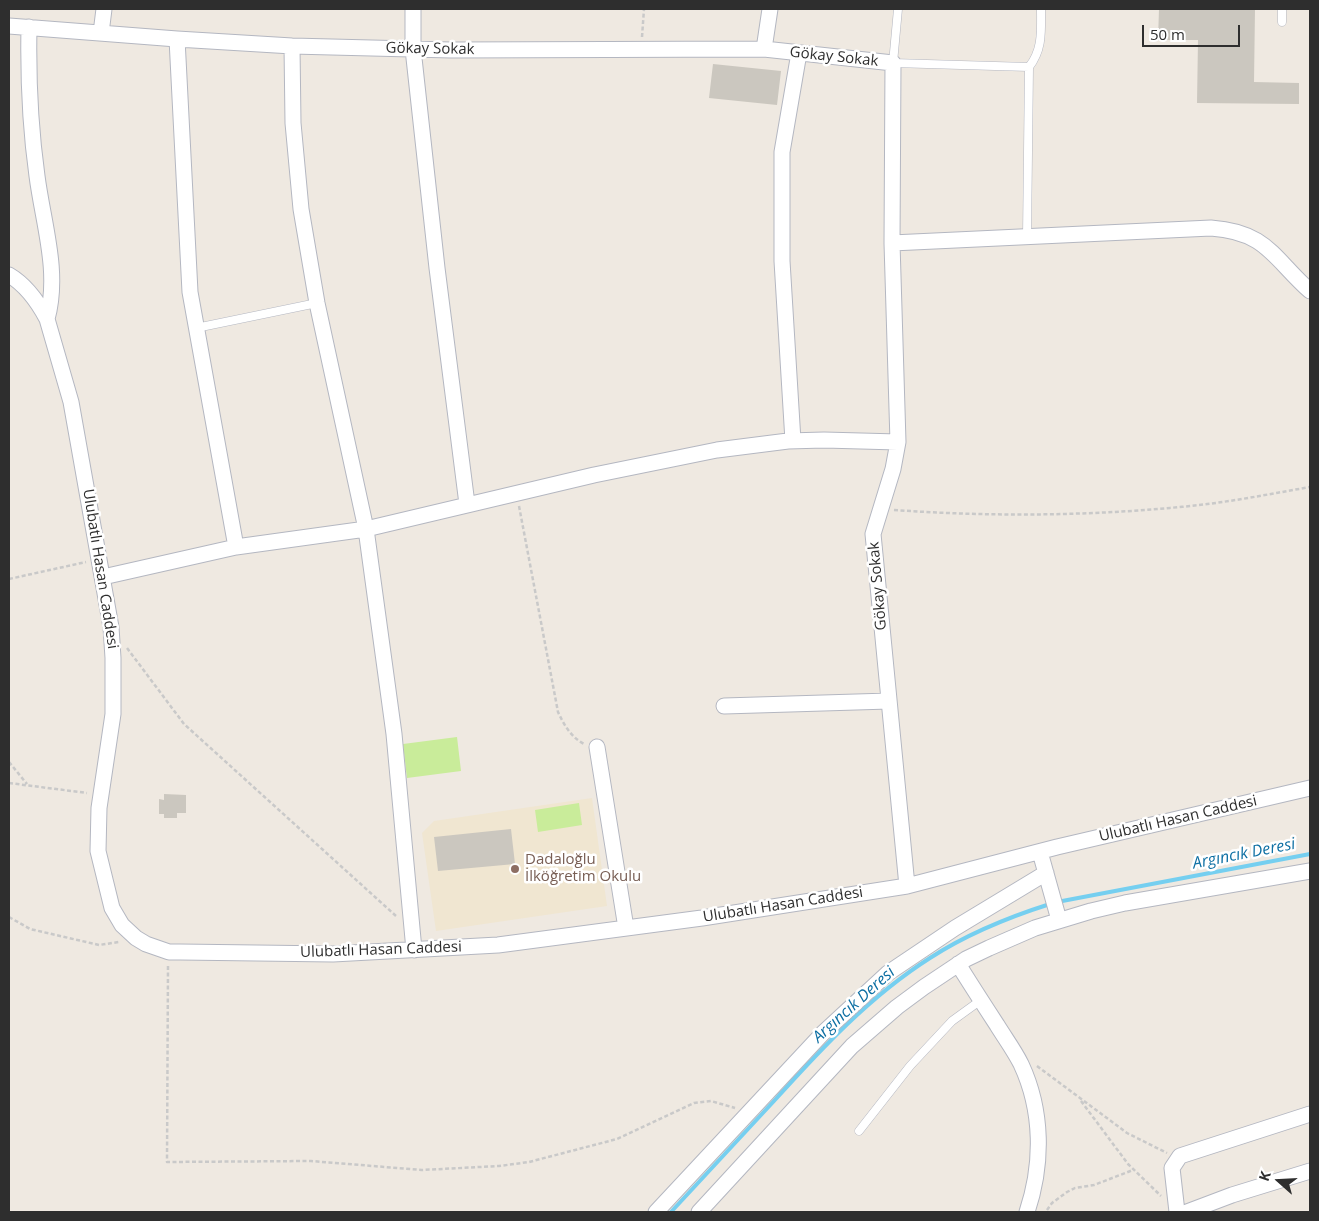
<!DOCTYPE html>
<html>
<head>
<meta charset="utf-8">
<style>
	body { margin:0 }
	#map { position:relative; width:1319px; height:1221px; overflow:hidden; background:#efe9e1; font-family:"Open Sans",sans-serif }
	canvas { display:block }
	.frame { position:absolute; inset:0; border:10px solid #2e2e2e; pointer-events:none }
	.north { position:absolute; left:1254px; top:1156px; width:50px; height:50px; -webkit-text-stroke:4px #fff; paint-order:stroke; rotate:289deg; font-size:14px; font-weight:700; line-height:20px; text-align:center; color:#2e2e2e }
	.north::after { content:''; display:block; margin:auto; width:18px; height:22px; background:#2e2e2e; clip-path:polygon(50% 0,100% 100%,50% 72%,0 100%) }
	.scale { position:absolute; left:1142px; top:25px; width:98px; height:22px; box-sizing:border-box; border:2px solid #2e2e2e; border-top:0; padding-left:6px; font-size:15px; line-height:18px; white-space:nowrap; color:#2e2e2e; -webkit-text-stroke:4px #fff; paint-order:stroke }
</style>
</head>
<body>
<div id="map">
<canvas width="1319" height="1221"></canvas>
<div class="frame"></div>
<div class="north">K</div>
<div class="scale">50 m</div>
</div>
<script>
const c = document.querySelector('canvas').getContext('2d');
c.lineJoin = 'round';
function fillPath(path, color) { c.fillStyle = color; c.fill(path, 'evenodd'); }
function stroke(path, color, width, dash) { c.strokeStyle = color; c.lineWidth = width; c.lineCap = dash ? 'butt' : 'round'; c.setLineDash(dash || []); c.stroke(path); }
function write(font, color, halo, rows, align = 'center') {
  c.font = font + ' "Open Sans",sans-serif'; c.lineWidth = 5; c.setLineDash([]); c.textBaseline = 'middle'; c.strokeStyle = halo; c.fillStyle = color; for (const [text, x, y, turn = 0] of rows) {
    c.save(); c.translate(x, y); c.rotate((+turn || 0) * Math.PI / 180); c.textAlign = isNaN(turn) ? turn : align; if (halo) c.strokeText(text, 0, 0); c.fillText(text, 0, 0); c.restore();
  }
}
const education = new Path2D(`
	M592,798L607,906L436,931L422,833L434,821Z`);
const pitch = new Path2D(`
	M457,737L461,771L407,778L403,744Z
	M579,803L582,825L538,832L535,810Z`);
const stream = new Path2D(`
	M1057,902L1310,854
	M671,1212C705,1175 740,1138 774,1101C821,1049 870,996 930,958C967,934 1009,917 1050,904`);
const building = new Path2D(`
	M1159,9H1255L1254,82L1299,83V104L1197,103L1198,40H1158Z
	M713,64L781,71L777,105L709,98Z
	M164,794L186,795V813H177V818H164V814H159V799L164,800Z
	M511,829L515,864L438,871L434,837Z`);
const path = new Path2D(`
	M642,37L644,9
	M519,506L558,712C564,725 571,737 584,744
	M894,510C993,517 1092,516 1190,506C1230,502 1270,494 1310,487
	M9,579L86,562
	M127,648L184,724L396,916
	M9,762L27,784
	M9,783L87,793
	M9,917L30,929L99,945L119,942
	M168,966L167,1162L311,1161L422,1170L499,1166L529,1162L617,1139L694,1103L711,1101L735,1108
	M1037,1066L1127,1133L1167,1153
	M1081,1101L1128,1164L1161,1196
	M1047,1210L1052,1203L1067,1192L1075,1188L1094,1185L1133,1170`);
const service = new Path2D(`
	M898,9L893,63L1029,67
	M1282,9V22
	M1027,237L1029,67C1043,49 1041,31 1041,9
	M196,328L317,303
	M859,1131L910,1066L952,1021L981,1000`);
const minor = new Path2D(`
	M413,9V49L437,268L467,504
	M9,26L177,39L292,46L451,50L764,49L893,63L892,243L898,442L893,469L873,534L907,886
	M29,27C28,77 30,126 37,176C43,223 60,272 47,319
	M101,33L104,9
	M177,39L190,292L236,547
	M292,46L293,123L301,209L317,303L366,529L394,734L414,950
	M764,49L770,9
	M892,243L1211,228C1267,232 1273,258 1310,291
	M9,275C26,285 38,302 47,319L71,402L111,627L113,658V714L99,808L98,851L112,908L122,925L136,938L146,944L169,952H180L333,954L498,945L702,918L907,886L1057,847L1310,788
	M793,441L782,261V152L799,53
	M103,577L236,547L366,529L594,475L717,450L788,441L824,440L898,442
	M724,706L889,701
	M597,747L626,928
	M1040,852L1059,920
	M958,964C971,985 984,1005 997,1025C1005,1038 1014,1050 1021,1064C1043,1111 1043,1164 1027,1212
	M656,1212L823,1033L888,973L955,928L1046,873
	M699,1212L852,1046L897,1007L924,987L966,959L989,948L1035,928L1091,911L1125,903L1310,871
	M1177,1212L1172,1168L1180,1156L1310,1114
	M1187,1212L1232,1195L1310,1171`);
const markers = [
	[515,869,5,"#8d6e63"]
];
const streetNames = [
	["Gökay Sokak",430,49,1],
	["Gökay Sokak",834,57,6],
	["Ulubatlı Hasan Caddesi",100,569,81],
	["Gökay Sokak",878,586,-95],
	["Ulubatlı Hasan Caddesi",1178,819,-13],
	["Ulubatlı Hasan Caddesi",783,905,-9],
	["Ulubatlı Hasan Caddesi",381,950,-2]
];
const educationNames = [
	["Dadaloğlu",525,860],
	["İlköğretim Okulu",525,877]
];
const waterNames = [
	["Argıncık Deresi",1244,854,-11],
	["Argıncık Deresi",854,1005,-42]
];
fillPath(education, '#f0e6d1');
fillPath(pitch, '#c9ec9a');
stroke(stream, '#75cff0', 4);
fillPath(building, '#cbc7bf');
stroke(service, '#b4b7c1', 9);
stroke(minor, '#b4b7c1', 17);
stroke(path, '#c9c9c9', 2.5, [4, 2.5]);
stroke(service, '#fff', 8);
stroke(minor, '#fff', 15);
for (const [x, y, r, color] of markers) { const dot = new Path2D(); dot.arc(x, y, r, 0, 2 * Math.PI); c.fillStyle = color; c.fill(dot); stroke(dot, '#fff', 2); }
write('15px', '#2e2e2e', '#fff', streetNames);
write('15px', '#785e54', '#fff', educationNames, 'left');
write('italic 16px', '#0d6fa3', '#fff', waterNames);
</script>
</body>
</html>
